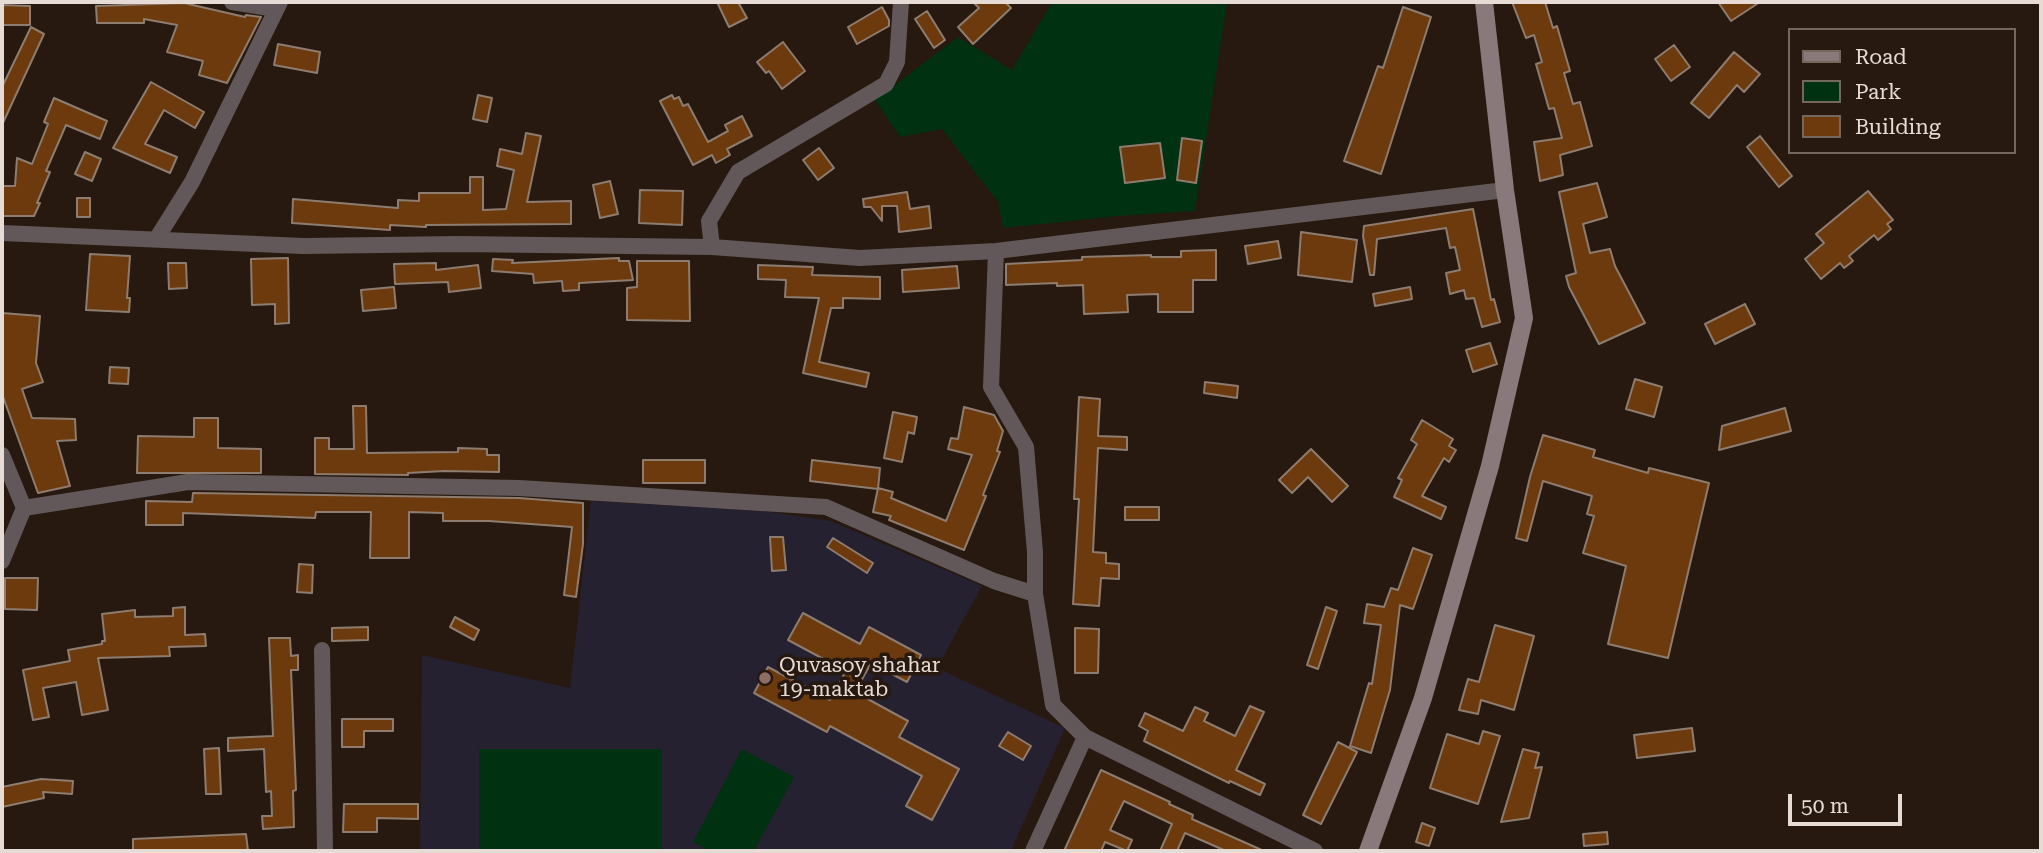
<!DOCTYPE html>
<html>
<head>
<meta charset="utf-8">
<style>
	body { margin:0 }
	#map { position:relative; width:2043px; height:853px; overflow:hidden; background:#27190f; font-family:"Roboto Serif",serif }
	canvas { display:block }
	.frame { position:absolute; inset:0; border:4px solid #e6dcd5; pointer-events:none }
	.legend { position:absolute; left:1788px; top:28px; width:228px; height:126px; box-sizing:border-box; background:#27190f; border:2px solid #73675e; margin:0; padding:9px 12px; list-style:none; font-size:21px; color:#e6dcd5 }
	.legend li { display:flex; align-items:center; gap:14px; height:35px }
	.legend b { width:35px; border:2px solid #73675e }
	.scale { position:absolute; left:1788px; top:794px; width:114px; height:32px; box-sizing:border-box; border:4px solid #e6dcd5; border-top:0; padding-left:9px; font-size:21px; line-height:24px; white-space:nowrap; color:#e6dcd5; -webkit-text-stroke:5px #27190f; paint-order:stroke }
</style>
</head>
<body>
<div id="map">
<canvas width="2043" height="853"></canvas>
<div class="frame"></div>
<ul class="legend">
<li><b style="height:9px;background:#89797a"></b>Road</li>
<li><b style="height:19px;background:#003110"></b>Park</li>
<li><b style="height:19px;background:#6c3a0d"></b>Building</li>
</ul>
<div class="scale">50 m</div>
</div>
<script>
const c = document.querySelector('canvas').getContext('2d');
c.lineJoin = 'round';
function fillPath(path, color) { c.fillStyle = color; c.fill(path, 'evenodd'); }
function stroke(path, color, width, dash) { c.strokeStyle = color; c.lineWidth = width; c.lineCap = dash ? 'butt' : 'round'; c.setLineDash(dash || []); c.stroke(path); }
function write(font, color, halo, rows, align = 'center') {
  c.font = font + ' "Roboto Serif",serif'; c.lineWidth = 7; c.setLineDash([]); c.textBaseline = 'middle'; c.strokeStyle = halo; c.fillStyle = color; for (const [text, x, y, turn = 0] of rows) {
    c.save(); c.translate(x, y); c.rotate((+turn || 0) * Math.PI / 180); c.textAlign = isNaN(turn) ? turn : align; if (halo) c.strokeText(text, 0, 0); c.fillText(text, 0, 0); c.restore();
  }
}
const education = new Path2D(`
	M591,501L764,511L831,521L982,586L937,668L1065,728L1011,851H420L422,655L570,688Z`);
const green = new Path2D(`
	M1052,2H1227L1195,211L1118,216L1003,228L998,202L942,129L900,137L875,100L958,37L1012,70Z
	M479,749H662V851H479Z
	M742,749L794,777L754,851H711L693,842Z`);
const building = new Path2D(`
	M717,2H738L747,18L729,27Z
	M973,2H1005L1011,8L973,44L958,27L979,8Z
	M1512,2H1545L1553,28L1557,26L1570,71L1564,73L1573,104L1580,102L1592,146L1560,155L1563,175L1540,181L1534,142L1562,138L1554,108L1549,109L1536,64L1542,62L1534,35L1526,38Z
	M1718,2H1760L1731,21Z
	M184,3L245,17L246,15L261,17L227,83L199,75L203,61L167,52L177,25L144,19V23H97L96,6Z
	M2,5L30,6V25H2Z
	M882,7L889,20V26L857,44L848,27Z
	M1403,7L1431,17L1381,174L1344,161L1378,66L1383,68Z
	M927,11L945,40L934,48L915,19Z
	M31,27L44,34L2,125V87Z
	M783,42L805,71L782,89L769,71L766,73L757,62Z
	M278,44L320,52L317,73L274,65Z
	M1674,45L1690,67L1671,81L1655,59Z
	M1734,52L1760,74L1744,92L1737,85L1709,118L1691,103Z
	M151,82L204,112L195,128L164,110L145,144L177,157L170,173L113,148Z
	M478,95L492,98L487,122L473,119Z
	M672,95L674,99L679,97L683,106L688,104L708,142L728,131L725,125L742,116L752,136L727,149L730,155L716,163L712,155L693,165L660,101Z
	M54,98L107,121L100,139L66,125L46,171L50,172L37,203H40L34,216H2V186H15L17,158L32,164L48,124L44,122Z
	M526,133L541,136L527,202L571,201V224L426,225V227L390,225V230L292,223L293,199L398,208V200L419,201V193H470V177H483V210L506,209L514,170L497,166L500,149L522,154Z
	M1760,136L1792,176L1779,187L1747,147Z
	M1182,138L1202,141L1196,183L1177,180Z
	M1160,143L1165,178L1125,183L1120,147Z
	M819,148L834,168L818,180L803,160Z
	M85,152L101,159L92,181L75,174Z
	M610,181L618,214L600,218L593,185Z
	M1597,183L1607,217L1583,224L1590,253L1610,249L1615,266L1645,323L1599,344L1569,287L1566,276L1576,273L1559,192Z
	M640,190L683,191L682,225L639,223Z
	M1868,191L1893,220L1887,224L1891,229L1878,240L1874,235L1849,256L1853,261L1844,268L1840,263L1821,279L1805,259L1824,243L1816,234Z
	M907,192L910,209L929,206L931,228L899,232L897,206H882V221L871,207H864L863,199Z
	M77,198H90V217H77Z
	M1473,209L1491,300L1494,299L1500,322L1482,327L1474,298L1466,299L1464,290L1450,294L1446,273L1460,270L1455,247L1450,248L1446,228L1377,239L1374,275H1370L1363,236L1364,226Z
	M1301,232L1357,240L1352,282L1298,275Z
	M1278,241L1281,258L1248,264L1245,246Z
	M1216,250V280H1193V312H1158V294L1127,295L1128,312L1084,314L1083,285L1057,286V283L1006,285V264L1082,260V257L1151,255V257H1181V251Z
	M90,254L130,256L127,298H130L129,312L86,310Z
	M288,258L289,323L275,324V304L252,305L251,259Z
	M619,258V261H629L633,280L579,283V290L563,291L562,281L534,283L533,274L492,271L493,259L513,260L512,263Z
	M637,261H689L690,321L627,320V288L637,287Z
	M168,263H186L187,288L169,289Z
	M436,263V270L478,265L481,288L449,292L448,282L395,284L394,264Z
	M758,265L813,267L812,275L880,277V299L843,298V308H831L819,362L869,373L866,387L803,373L819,298L785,297L786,280L758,279Z
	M957,266L959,288L903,292L902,270Z
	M394,287L396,308L363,311L361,290Z
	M1410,287L1412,299L1375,306L1373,294Z
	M1745,304L1755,324L1715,344L1705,324Z
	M2,313L40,316L36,363L43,382L22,389L32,418L75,419L76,440L57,441L70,486L38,493L2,394Z
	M1490,343L1497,364L1473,372L1466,350Z
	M110,367L129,368L128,384L109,383Z
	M1635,379L1662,387L1654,417L1626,409Z
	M1205,382L1238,386L1237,398L1204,393Z
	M1079,397L1100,399L1098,436L1127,437V450L1098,448L1093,552L1106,553V563L1119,564V579L1101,578L1099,606L1073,604L1079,499H1074Z
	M353,406H366L367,453L458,452V448L487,449V455H499V472L444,471L408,473V475L315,474V438H329V449H354Z
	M964,407L994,415L1003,431L997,451L1000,452L983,495L986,496L964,550L889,520L891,516L873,512L878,488L893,492L891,498L946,521L972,455L948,449L951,438L958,439Z
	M1785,408L1791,431L1719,450L1722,426Z
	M893,412L917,417L914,434L908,432L902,462L884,458Z
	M194,418H218V448L261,449V473H137L138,436L194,437Z
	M1422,420L1453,439L1449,446L1456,450L1449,462L1444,458L1422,496L1446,507L1441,519L1394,497L1402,480L1398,478L1417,444L1411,440Z
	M1543,435L1595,450L1593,457L1648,473L1649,468L1709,483L1668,658L1608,644L1626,566L1583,553L1594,516L1587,514L1592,496L1543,481L1527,541L1516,538L1530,477Z
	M1311,449L1348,486L1332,502L1308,477L1292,493L1279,480Z
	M643,460H705V483H643Z
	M812,460L880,468L878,489L810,481Z
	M193,493L519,498L583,503V544L576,597L564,595L572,527L489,521H443V513L409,512V558H370L371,512H316L315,518L183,513V525H146V501L192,502Z
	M1125,507H1159V520H1125Z
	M770,537H783L786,570L772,571Z
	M833,538L873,563L867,573L827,547Z
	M1413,548L1432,555L1413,609L1400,605L1390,690L1371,753L1350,746L1369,683L1372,684L1381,625L1364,623L1367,604L1384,607L1391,588L1398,590Z
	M299,564L313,565L312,593L297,592Z
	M5,578H38L37,610L5,609Z
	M185,607V635L205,634L206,646L169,647L170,656L98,658L108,710L82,715L76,682L43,688L49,717L33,720L23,670L70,661L68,650L102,644V641H105L102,614L135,610V617L173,616V608Z
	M1326,607L1337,611L1318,669L1307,665Z
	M803,613L860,644L869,627L921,655L907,682L871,663L855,692L908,721L899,737L959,769L932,820L906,806L922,776L830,726L827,732L754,693L768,667L830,700L846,671L788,640Z
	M455,617L479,630L474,640L450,627Z
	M1495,625L1534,636L1514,710L1481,700L1478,714L1459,710L1468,679L1479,682Z
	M368,627V640L332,641V628Z
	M1075,628L1099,629L1098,673H1075Z
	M269,638H290L291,656L298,655V670H291L296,790L293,791L294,827L263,829L262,816H272L271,791L266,792L264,749L228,751V738L273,736Z
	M1250,706L1264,712L1236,770L1265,784L1260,795L1230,781L1229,783L1144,741L1148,731L1139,726L1145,713L1183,731L1195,707L1208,713L1204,721L1235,736Z
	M342,719H393V731H364V747H342Z
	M1692,728L1695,751L1637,758L1634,735Z
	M1483,731L1500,736L1478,804L1430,788L1447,734L1479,744Z
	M1008,732L1031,746L1023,760L999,746Z
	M1338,742L1357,752L1321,824L1303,815Z
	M219,748L221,794H206L204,749Z
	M1523,749L1539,753L1535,768L1542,767L1529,818L1501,822Z
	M1101,770L1170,802L1169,804L1193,815L1192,819L1264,851H1226L1185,833L1177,851H1160L1172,824L1124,801L1110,830L1132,840L1127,851L1105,842L1101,851H1064Z
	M41,779L73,781L72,794L43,792L44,798L2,807V787Z
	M344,804H418V819L377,818V832H343Z
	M1422,823L1435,828L1429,846L1416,842Z
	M1607,832L1608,844L1584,846L1583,834Z
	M246,834L248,851H133V839Z`);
const street = new Path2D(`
	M232,2L276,9
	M2,233L303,246L458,244L712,247L860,258L996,251L1505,190
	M157,238L192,182L280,2
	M712,247L709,221L738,172L886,84L897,62L901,2
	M996,251L991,387L1026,447L1035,552V594L1053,705L1085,737L1315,851
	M2,455L24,508L2,561
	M24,508L188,482L519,488L826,507L994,581L1035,594
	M322,650L325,851
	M1033,851L1085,737`);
const secondary = new Path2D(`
	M1368,851L1423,698L1490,466L1524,318L1505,190L1484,2`);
const markers = [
	[765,678,7,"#8d6e63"]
];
const poiNames = [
	["Quvasoy shahar",779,666],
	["19-maktab",779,690]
];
fillPath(education, '#252131');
fillPath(green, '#003110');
fillPath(building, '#6c3a0d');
stroke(building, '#8d7c6f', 2);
stroke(street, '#625859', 16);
stroke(secondary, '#89797a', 18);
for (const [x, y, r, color] of markers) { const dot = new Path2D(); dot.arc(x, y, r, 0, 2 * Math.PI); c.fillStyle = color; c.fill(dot); stroke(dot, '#27190f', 2.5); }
write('21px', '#e6dcd5', '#27190f', poiNames, 'left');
</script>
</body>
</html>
